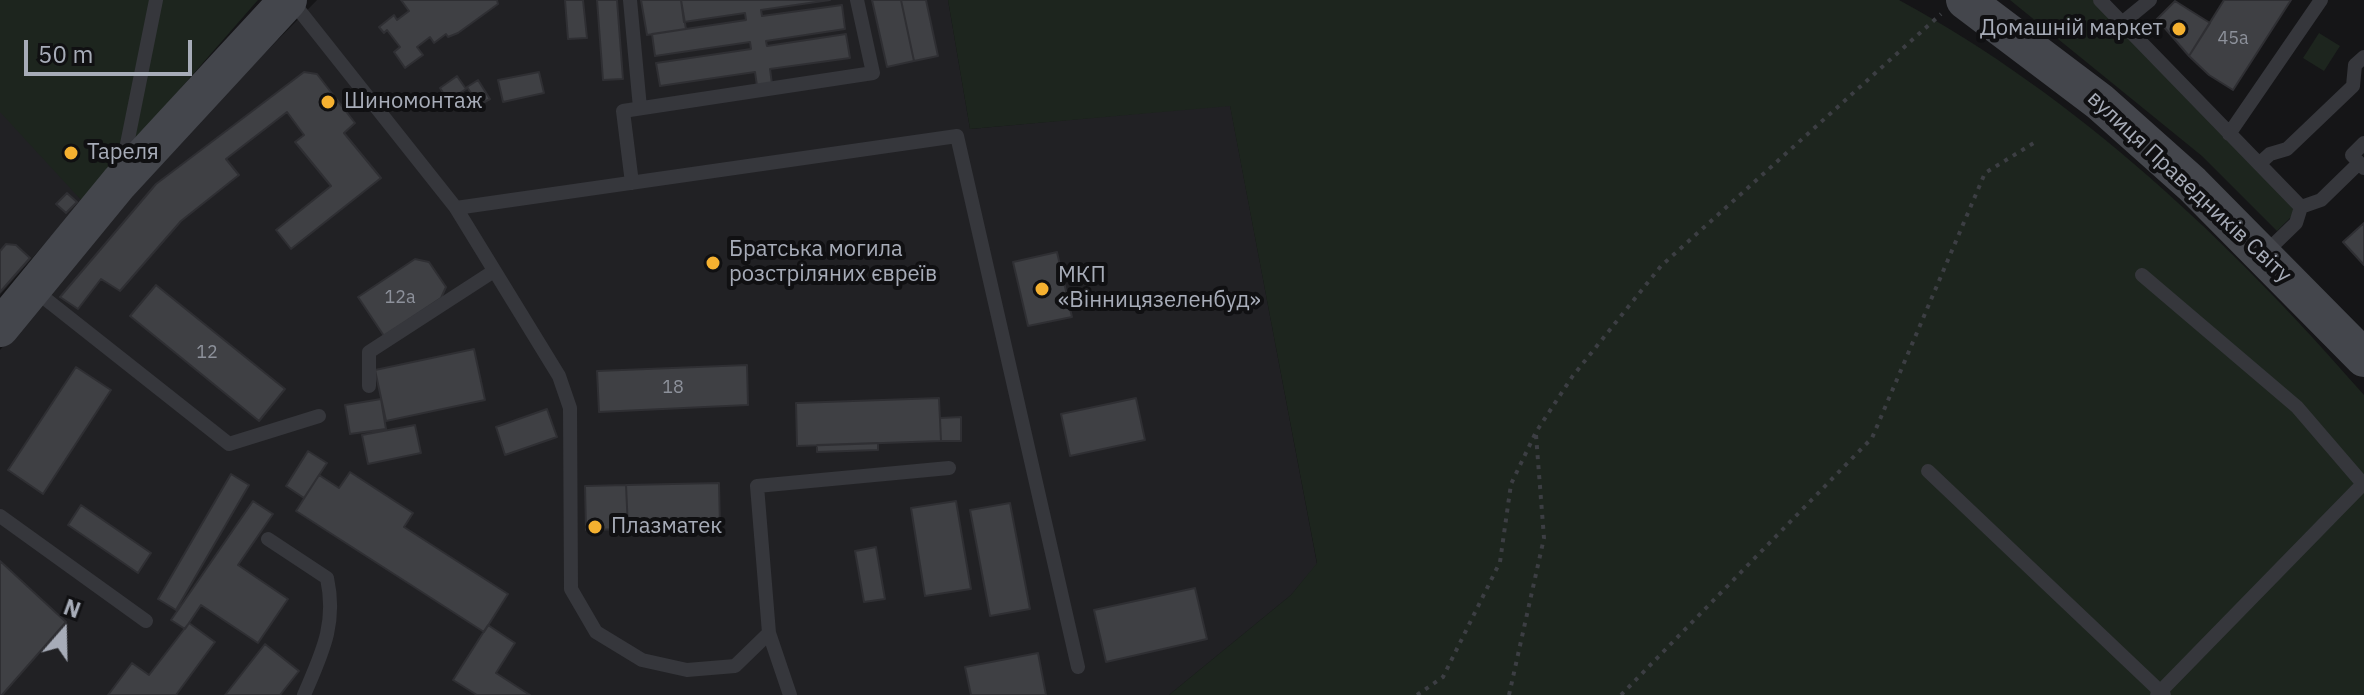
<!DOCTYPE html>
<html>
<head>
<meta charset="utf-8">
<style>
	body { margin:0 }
	#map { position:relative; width:2364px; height:695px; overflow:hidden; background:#151517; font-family:"IBM Plex Sans",sans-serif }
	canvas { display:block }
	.north { position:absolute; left:24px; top:591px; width:80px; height:80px; -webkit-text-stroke:6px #101012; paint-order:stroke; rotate:20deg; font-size:22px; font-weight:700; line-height:32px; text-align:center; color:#a7acb8 }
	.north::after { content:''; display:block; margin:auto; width:28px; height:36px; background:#a7acb8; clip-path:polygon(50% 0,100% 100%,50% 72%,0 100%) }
	.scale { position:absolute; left:24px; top:40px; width:168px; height:36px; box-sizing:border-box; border:4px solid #a7acb8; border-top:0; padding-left:10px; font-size:24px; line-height:28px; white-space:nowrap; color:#a7acb8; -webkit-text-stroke:6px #101012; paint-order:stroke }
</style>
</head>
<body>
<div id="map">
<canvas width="2364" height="695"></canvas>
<div class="north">N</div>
<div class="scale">50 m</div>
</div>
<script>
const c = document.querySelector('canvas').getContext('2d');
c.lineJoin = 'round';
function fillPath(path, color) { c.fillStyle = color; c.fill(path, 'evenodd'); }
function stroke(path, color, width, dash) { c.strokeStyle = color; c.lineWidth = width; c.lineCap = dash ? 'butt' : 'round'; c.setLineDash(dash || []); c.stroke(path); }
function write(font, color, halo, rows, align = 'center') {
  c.font = font + ' "IBM Plex Sans",sans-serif'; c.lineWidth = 8; c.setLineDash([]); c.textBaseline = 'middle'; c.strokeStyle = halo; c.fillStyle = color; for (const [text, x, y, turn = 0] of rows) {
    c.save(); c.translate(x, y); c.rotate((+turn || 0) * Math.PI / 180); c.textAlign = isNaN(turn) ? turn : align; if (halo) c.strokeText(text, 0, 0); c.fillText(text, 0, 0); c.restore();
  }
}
const built = new Path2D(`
	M317,0H948L970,129L1230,105L1317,564L1291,595L1169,695H0V350L145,175Z
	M0,96L82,201L0,295Z`);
const green = new Path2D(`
	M0,0H258L82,201L0,112Z
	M948,0H1899C2078,97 2231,242 2364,395V695H1169L1291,595L1317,563L1230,106L970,129Z
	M2010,0H2100L2301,207L2277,231L2202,156Z
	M2319,33L2340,46L2324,71L2303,58Z`);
const building = new Path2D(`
	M401,0H497L498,4L458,33L448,37L446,34L434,43L430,37L417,47L423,55L405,68L394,52L400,47L387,30L384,33L379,27L394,15L397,20L409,11Z
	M565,0H583L587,38L568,39Z
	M597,0H617L623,79L603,80Z
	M641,0H681L686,29L647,35Z
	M681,0H830L761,10L762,16L842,5L845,29L766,41L767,46L846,34L850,58L770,69L772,84L757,86L755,72L660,86L656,63L751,49L750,42L655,56L652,34L746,20L745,13L684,22Z
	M872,0H901L914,61L887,67Z
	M901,0H926L938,56L914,61Z
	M2224,0H2291L2233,90L2209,75L2189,56Z
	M2175,1L2210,23L2189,56L2157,19Z
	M304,72L317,74L355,123L344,133L381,178L291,249L276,230L331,186L295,142L304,135L287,112L226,159L239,175L181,221L120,291L101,279L78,309L60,297L156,184Z
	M539,72L544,93L503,102L498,80Z
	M457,76L466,89L448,101L440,88Z
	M478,80L490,99L479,105L467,87Z
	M67,193L77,202L66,213L56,204Z
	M2364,223V265L2343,242Z
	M6,244L16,245L30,258L0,292V251Z
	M1057,252L1072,317L1028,326L1013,262Z
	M415,259L429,262L446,287L441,298L384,336L358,297Z
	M156,285L285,389L259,421L130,316Z
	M474,349L485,400L386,421L375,370Z
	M747,365L748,405L599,412L597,371Z
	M76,367L111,390L43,494L8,470Z
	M939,398L941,441L797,446L796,403Z
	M1136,398L1145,440L1070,456L1061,414Z
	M381,399L386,429L350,434L345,405Z
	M547,409L557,437L505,455L496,427Z
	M961,417V441H941L940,418Z
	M415,425L421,453L368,464L362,435Z
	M878,443V450L817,452V445Z
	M308,451L327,463L304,498L286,486Z
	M350,472L413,513L404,527L508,594L484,632L296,511L319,475L339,488Z
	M231,474L249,485L176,610L158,599Z
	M719,483L720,527L628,529L626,485Z
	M626,485L628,529L586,530L585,486Z
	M253,501L273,514L238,565L288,599L258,643L201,605L185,629L171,620Z
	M956,501L971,589L925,596L911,508Z
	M1010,503L1030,609L990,616L970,510Z
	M81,505L151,553L138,573L68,525Z
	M876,547L885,599L864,602L855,551Z
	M0,561L66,622L2,695H0Z
	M1195,588L1207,639L1106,662L1094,610Z
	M189,623L215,642L176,695H108L132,663L149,675Z
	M488,625L515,643L496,673L530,695H477L453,680Z
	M265,644L299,671L280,695H225Z
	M1038,653L1046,695H971L965,667Z`);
const path = new Path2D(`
	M1417,695L1443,677L1500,562L1511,484L1536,432L1572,377L1661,266L1941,14
	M1509,695L1544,538L1536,435
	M1621,695L1872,438L1985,173L2037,141`);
const lane = new Path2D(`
	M291,0L456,208L559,376L570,408L571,589L596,632L642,660L687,670L735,666L769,633
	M630,0L640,108
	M2100,0L2301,207L2296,223L2265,253
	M2122,23L2150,0
	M2229,134L2321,0
	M2364,143L2352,155L2364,168
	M123,164L156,0
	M2259,164L2270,154L2287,149L2353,86L2355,65L2364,57
	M632,183L623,111L873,73L857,0
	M2301,207L2321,200L2359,163
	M456,208L957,136L1078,667
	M2142,275L2297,407L2364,485
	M33,289L229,444L319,416
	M369,386V352L494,271
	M1928,471L2164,695
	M0,516L146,621
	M268,539L327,578C337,624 322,653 304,695
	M790,695L769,633L757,486L949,468
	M2157,695L2363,484`);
const secondary = new Path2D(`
	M1965,0L2100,102L2192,184L2364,358
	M0,328L119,183L288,0`);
const markers = [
	[2179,29,8,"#f5b130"],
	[328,102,8,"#f5b130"],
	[71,153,8,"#f5b130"],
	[713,263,8,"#f5b130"],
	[1042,289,8,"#f5b130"],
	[595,527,8,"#f5b130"]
];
const numberNames = [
	["45а",2233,39],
	["12а",400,298],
	["12",207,353],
	["18",673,388]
];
const poiNames = [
	["Домашній маркет",2163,29,"right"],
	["Шиномонтаж",344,102],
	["Тареля",87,153],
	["Братська могила",729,250],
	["розстріляних євреїв",729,275],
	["МКП",1058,276],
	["«Вінницязеленбуд»",1058,301],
	["Плазматек",611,527]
];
const streetNames = [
	["вулиця Праведників Світу",2189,187,43]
];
fillPath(built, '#212124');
fillPath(green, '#1d251e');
fillPath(building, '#3f4044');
stroke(building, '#2f2f33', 2);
stroke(path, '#3c3e43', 4, [4, 6]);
stroke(lane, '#36373c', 14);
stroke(secondary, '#44464c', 38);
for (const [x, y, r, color] of markers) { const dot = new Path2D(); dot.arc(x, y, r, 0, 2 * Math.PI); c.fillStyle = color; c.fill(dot); stroke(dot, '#101012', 3); }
write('18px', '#8d919b', null, numberNames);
write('22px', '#a7acb8', '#101012', poiNames, 'left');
write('22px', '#a7acb8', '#101012', streetNames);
</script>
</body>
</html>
